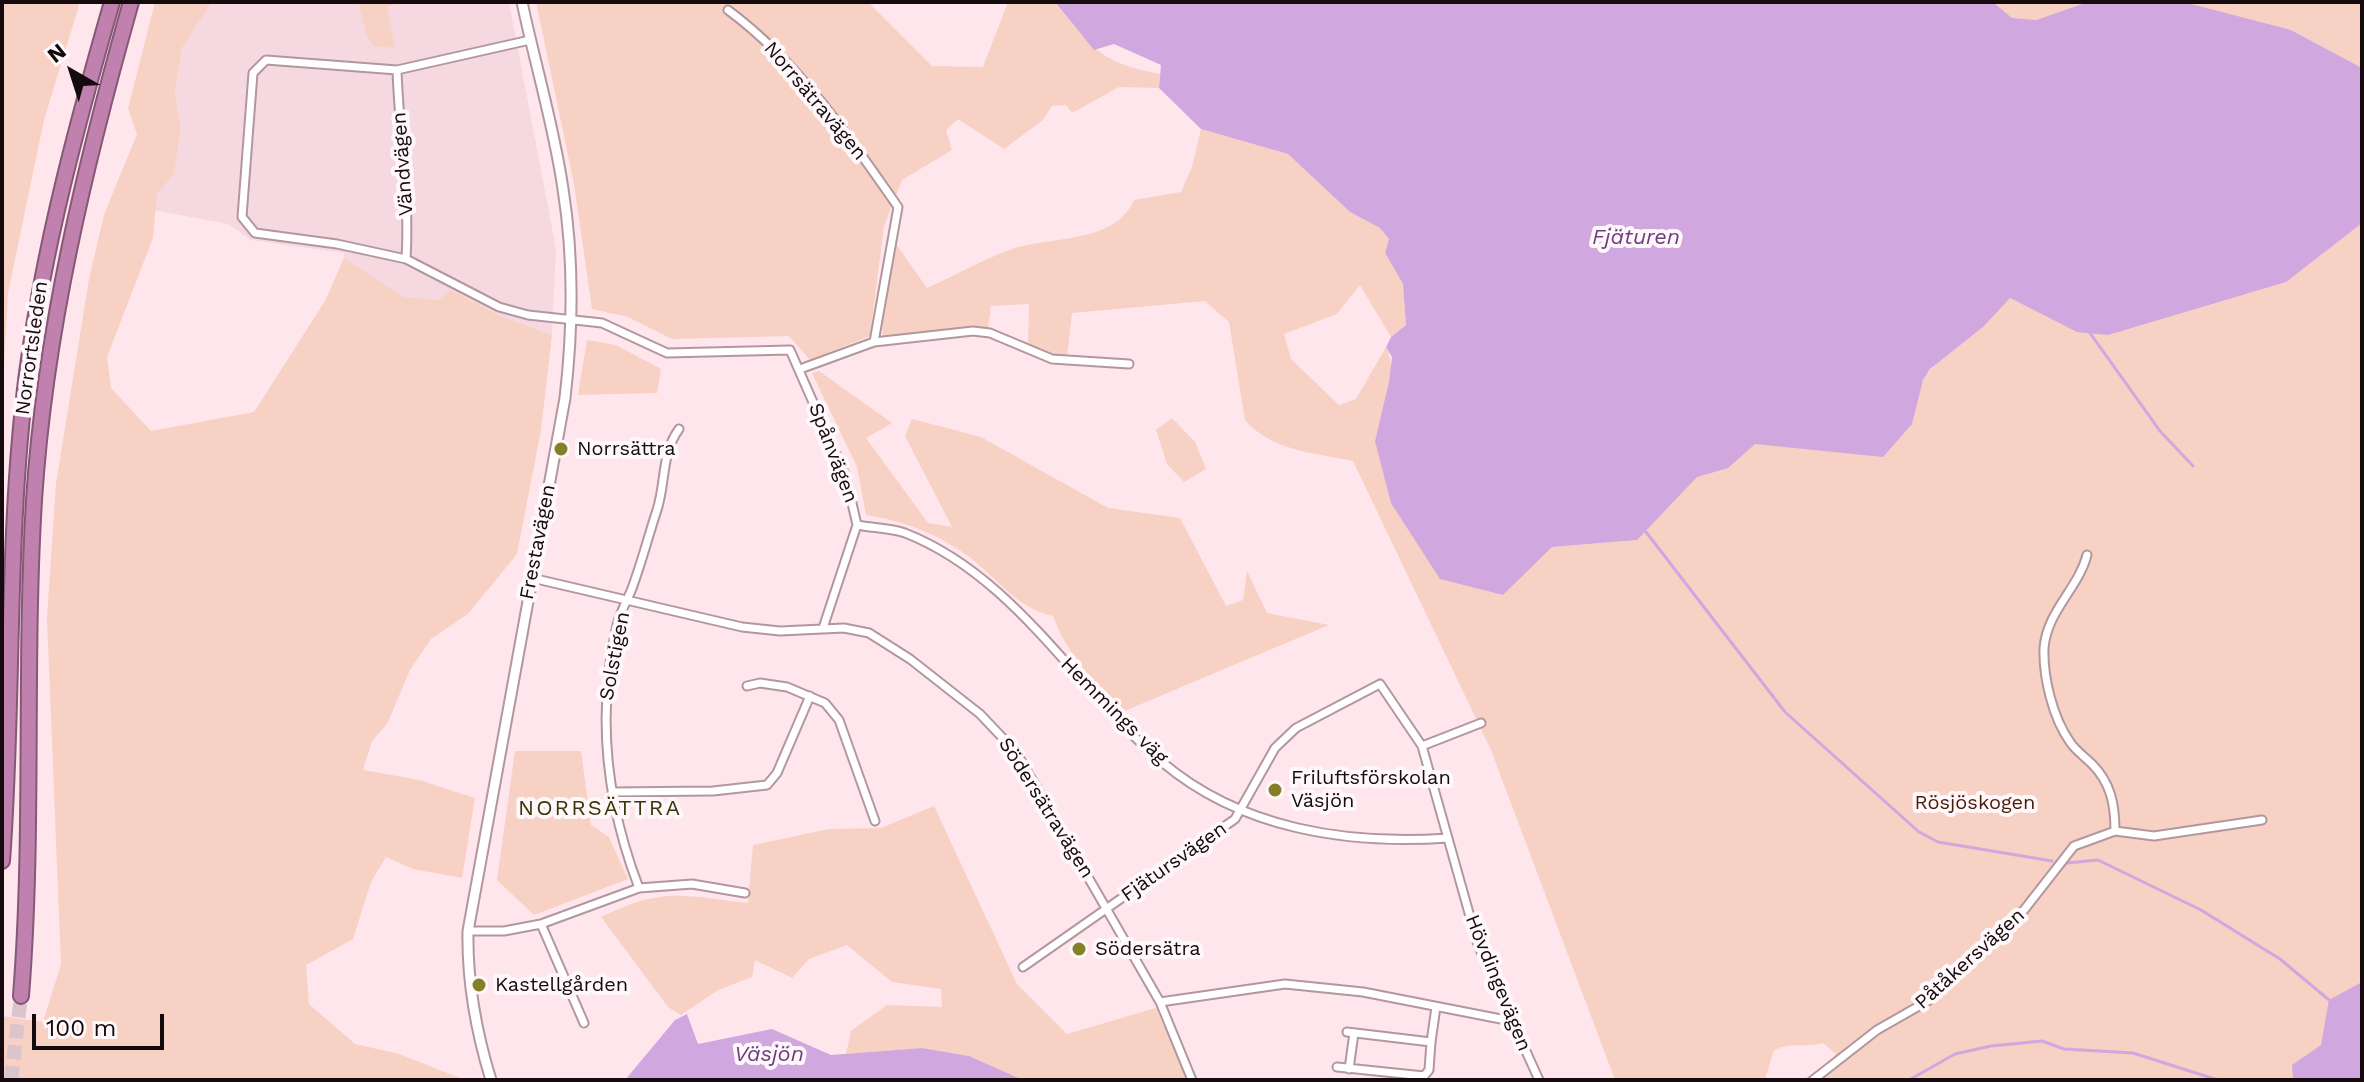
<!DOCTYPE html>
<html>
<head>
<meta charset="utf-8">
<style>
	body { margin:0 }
	#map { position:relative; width:2364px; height:1082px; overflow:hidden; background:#fee6ec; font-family:"Work Sans",sans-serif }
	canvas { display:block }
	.frame { position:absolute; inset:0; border:4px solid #150b0e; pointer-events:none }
	.north { position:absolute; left:32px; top:32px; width:80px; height:80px; -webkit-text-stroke:6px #fff8fa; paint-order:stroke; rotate:321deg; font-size:22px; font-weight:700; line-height:32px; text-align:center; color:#150b0e }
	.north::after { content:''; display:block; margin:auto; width:28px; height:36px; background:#150b0e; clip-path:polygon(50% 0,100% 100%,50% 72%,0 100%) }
	.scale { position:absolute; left:32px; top:1014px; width:132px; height:36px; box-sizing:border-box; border:4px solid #150b0e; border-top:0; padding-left:10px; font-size:24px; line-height:28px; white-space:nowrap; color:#150b0e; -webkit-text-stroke:6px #fff8fa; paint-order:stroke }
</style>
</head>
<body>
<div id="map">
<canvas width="2364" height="1082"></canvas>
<div class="frame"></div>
<div class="north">N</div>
<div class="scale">100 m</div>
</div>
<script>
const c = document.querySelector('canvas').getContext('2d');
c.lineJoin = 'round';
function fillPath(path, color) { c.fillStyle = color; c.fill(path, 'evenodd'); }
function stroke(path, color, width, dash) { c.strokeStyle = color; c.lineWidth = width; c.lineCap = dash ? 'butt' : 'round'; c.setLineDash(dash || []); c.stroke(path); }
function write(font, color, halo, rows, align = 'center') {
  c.font = font + ' "Work Sans",sans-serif'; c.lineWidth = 8; c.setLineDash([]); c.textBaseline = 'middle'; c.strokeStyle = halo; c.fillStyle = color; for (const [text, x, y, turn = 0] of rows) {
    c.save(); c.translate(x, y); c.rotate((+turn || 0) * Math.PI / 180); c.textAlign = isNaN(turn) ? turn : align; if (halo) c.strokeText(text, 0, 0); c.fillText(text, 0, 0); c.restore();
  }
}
const built = new Path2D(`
	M212,2H358L366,34L394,47L387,7L408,2H509L556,249L552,335L500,316L451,290L438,300L404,297L344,258V253L251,240L228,224L153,210L157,194L174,174L181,131L175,92L182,48Z`);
const green = new Path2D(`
	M2,2H80L44,120L8,293L2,405Z
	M155,2H212L182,48L175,92L181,130L174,174L157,194L153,238L107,357L111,388L151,431L254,412L325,301L344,258L404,297L438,300L451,290L500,316L552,335L541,430L517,554L468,614L431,639L410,670L387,724L372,741L363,770L419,780L475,798L462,878L413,869L386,857L371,882L353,939L306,965L309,1004L355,1044L399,1054L465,1080H2V1016L43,1022L61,964L47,618L56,484L89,279L104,215L137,134L128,109Z
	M358,2H408L387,7L395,48L373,46L366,34Z
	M536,2H868L932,66L983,67L1008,2H1055C1093,49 1099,62 1160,74L1159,88L1119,87L1072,113L1066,105L1052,106L1043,120L1004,149L958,119L946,130L952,150L902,180L884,226L870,336L810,360L789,336L672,339L628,317L592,309L574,184Z
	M1993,2H2088L2036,20L2012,18Z
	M2123,2H2362V68L2291,30Z
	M1201,129L1288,154L1350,212L1380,228L1389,239L1385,253L1403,284L1406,325L1391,337L1360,285L1337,314L1284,334L1291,359L1339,405L1356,399L1386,347C1400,373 1381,414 1375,441L1503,595L1551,547L1637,540L1717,441L1912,424C1915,410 1917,394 1923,381C1929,364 1993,316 2010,298L2074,330L2362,223V1080H1802L1827,1066L1836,1054L1823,1043C1805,1048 1792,1042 1774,1050L1765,1080H1615L1491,750L1353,461C1316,453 1271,451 1245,420L1229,322L1205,301L1072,313L1067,357L1043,352L1028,344L1029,304L991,306L988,328L883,337L882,321L896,244L927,288C955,276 983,259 1012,249C1051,236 1115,244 1134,200L1181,192L1192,167Z
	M587,340L616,345L661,369L657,393L578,395Z
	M819,371L892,423L866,438L928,523L952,527L905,436L912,419L981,437L1108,508L1180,518L1226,606L1243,600L1247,571L1267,613L1329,625L1122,712C1094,681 1067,655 1053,616C1019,610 996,577 968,556C936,533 904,521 866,515L857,467L812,373Z
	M1172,418L1195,442L1206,469L1184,482L1167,464L1156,430Z
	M515,751H581L591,825L609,837L628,879L534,915L497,880Z
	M934,806L1017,984L1067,1034L1156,1008L1188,1080H1023L969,1056L922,1048L846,1054L851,1031L887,1005L942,1007L941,989L892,982L847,945L809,959L792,978L755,960L752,977L718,990L681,1015L668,1007L601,917C663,887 682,895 748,903L753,845L829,829L881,828Z`);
const water = new Path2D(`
	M1055,2H1993L2012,18L2036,20L2088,2L2191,4L2291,30L2362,68V223L2286,282L2108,335L2077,332L2010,298L1984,326L1930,369L1923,380L1912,424L1883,457L1755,444L1728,468L1697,477L1637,540L1552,547L1503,595L1440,579L1391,503L1375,441L1389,382L1392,357L1386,347L1391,337L1406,325L1403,284L1385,253L1389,239L1380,228L1350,212L1288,154L1201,129L1159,88L1161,65L1114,44L1094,50Z
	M2362,982V1080H2293L2292,1065L2321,1045L2329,1000Z
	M687,1014L698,1044L772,1029L831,1055L922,1048L969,1056L1023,1080H625L675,1020Z`);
const stream = new Path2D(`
	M2090,333L2160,431L2193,466
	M1646,532L1785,712L1919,832L1938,842L2052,861
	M2067,863L2098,860L2201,910L2280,959L2329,1000
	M1909,1080L1955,1054L1991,1046L2042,1041L2064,1049L2133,1053L2218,1080`);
const motorwayTunnel = new Path2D(`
	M11,1080L21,996`);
const minor = new Path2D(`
	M728,10C798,62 849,136 898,207L874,342L800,369
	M530,40L397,70L266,60L253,73L242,217L255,233L337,244L406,259L499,307L528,315L602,323L667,353L790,350L846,477L857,525L823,628
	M397,70C399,133 410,196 406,259
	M874,342L973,331L990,333L1052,359L1129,364
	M857,525C872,528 890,528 905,533C1015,576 1075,688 1162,762C1241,829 1347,845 1448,838
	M2087,555C2078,589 2047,611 2044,648C2043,678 2053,718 2070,742C2075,750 2085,757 2092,764C2111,783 2115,805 2115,831
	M532,578L742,627L780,631L844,628L869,633L910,659L980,714L1016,752L1160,1002L1192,1080
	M747,686L760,683L787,687L825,703L839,720L875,821
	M1422,746L1481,723
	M612,792L713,791L767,785L777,773L810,696
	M639,888C606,802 596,715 617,625C620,613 626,602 631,591C641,565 648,537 657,510C666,482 661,454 679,429
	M541,924L584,1023
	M468,931H504L541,924L639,888L692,884L745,893
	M1023,967L1235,819L1275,748L1296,728L1380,684L1422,746L1478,945L1539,1080
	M1160,1002L1285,984L1363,992L1511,1021
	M1347,1032L1431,1042L1436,1007
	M1337,1067L1424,1076L1429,1070L1431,1042
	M1349,1069L1354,1033
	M1813,1080L1877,1030L1933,998L1968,959L2024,910L2074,846L2115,831L2154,836L2262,820`);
const tertiary = new Path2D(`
	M491,1080C476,1031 467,982 468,931L565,398C573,329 574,258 563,189C554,126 535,64 522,2`);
const motorway = new Path2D(`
	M2,861C14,699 6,535 27,373C44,246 77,124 112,2
	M21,996C34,831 24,665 34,500C45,330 85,165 131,2`);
const markers = [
	[561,449,8,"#858027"],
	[1275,790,8,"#858027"],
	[1079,949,8,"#858027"],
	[479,985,8,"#858027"]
];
const streetNames = [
	["Norrsätravägen",815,101,50],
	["Vändvägen",403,164,-94],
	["Norrortsleden",32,348,-82],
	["Spånvägen",833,453,69],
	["Frestavägen",538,542,-79],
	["Solstigen",615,656,-79],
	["Hemmings väg",1114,711,45],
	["Södersätravägen",1046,808,58],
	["Fjätursvägen",1174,862,-35],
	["Påtåkersvägen",1970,959,-42],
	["Hövdingevägen",1498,983,68]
];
const poiNames = [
	["Norrsättra",577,449],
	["Friluftsförskolan",1291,778],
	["Väsjön",1291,801],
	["Södersätra",1095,949],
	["Kastellgården",495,985]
];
const parkNames = [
	["Rösjöskogen",1975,803]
];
const waterNames = [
	["Fjäturen",1636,238],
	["Väsjön",769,1055]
];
const neighbourhoodNames = [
	["NORRSÄTTRA",600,809]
];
fillPath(built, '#f6d8e1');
fillPath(green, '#f7d1c3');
fillPath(water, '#d1a7e0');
stroke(stream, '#d1a7e0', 3);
stroke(motorwayTunnel, '#dbc5cb', 14, [14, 7]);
stroke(minor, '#b3979f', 11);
stroke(tertiary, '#b3979f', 13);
stroke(motorway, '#855876', 18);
stroke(minor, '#fff', 7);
stroke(tertiary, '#fff', 9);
stroke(motorway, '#c181ae', 14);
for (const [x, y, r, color] of markers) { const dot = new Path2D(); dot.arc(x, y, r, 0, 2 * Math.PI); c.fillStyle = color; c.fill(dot); stroke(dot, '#fff8fa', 3); }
write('20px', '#150b0e', '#fff8fa', streetNames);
write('20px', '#150b0e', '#fff8fa', poiNames, 'left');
write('20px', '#471c09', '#fff8fa', parkNames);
write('italic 22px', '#6f3c80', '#fff8fa', waterNames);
c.letterSpacing = '2px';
write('22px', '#39360c', '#fff8fa', neighbourhoodNames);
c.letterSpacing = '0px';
</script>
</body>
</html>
